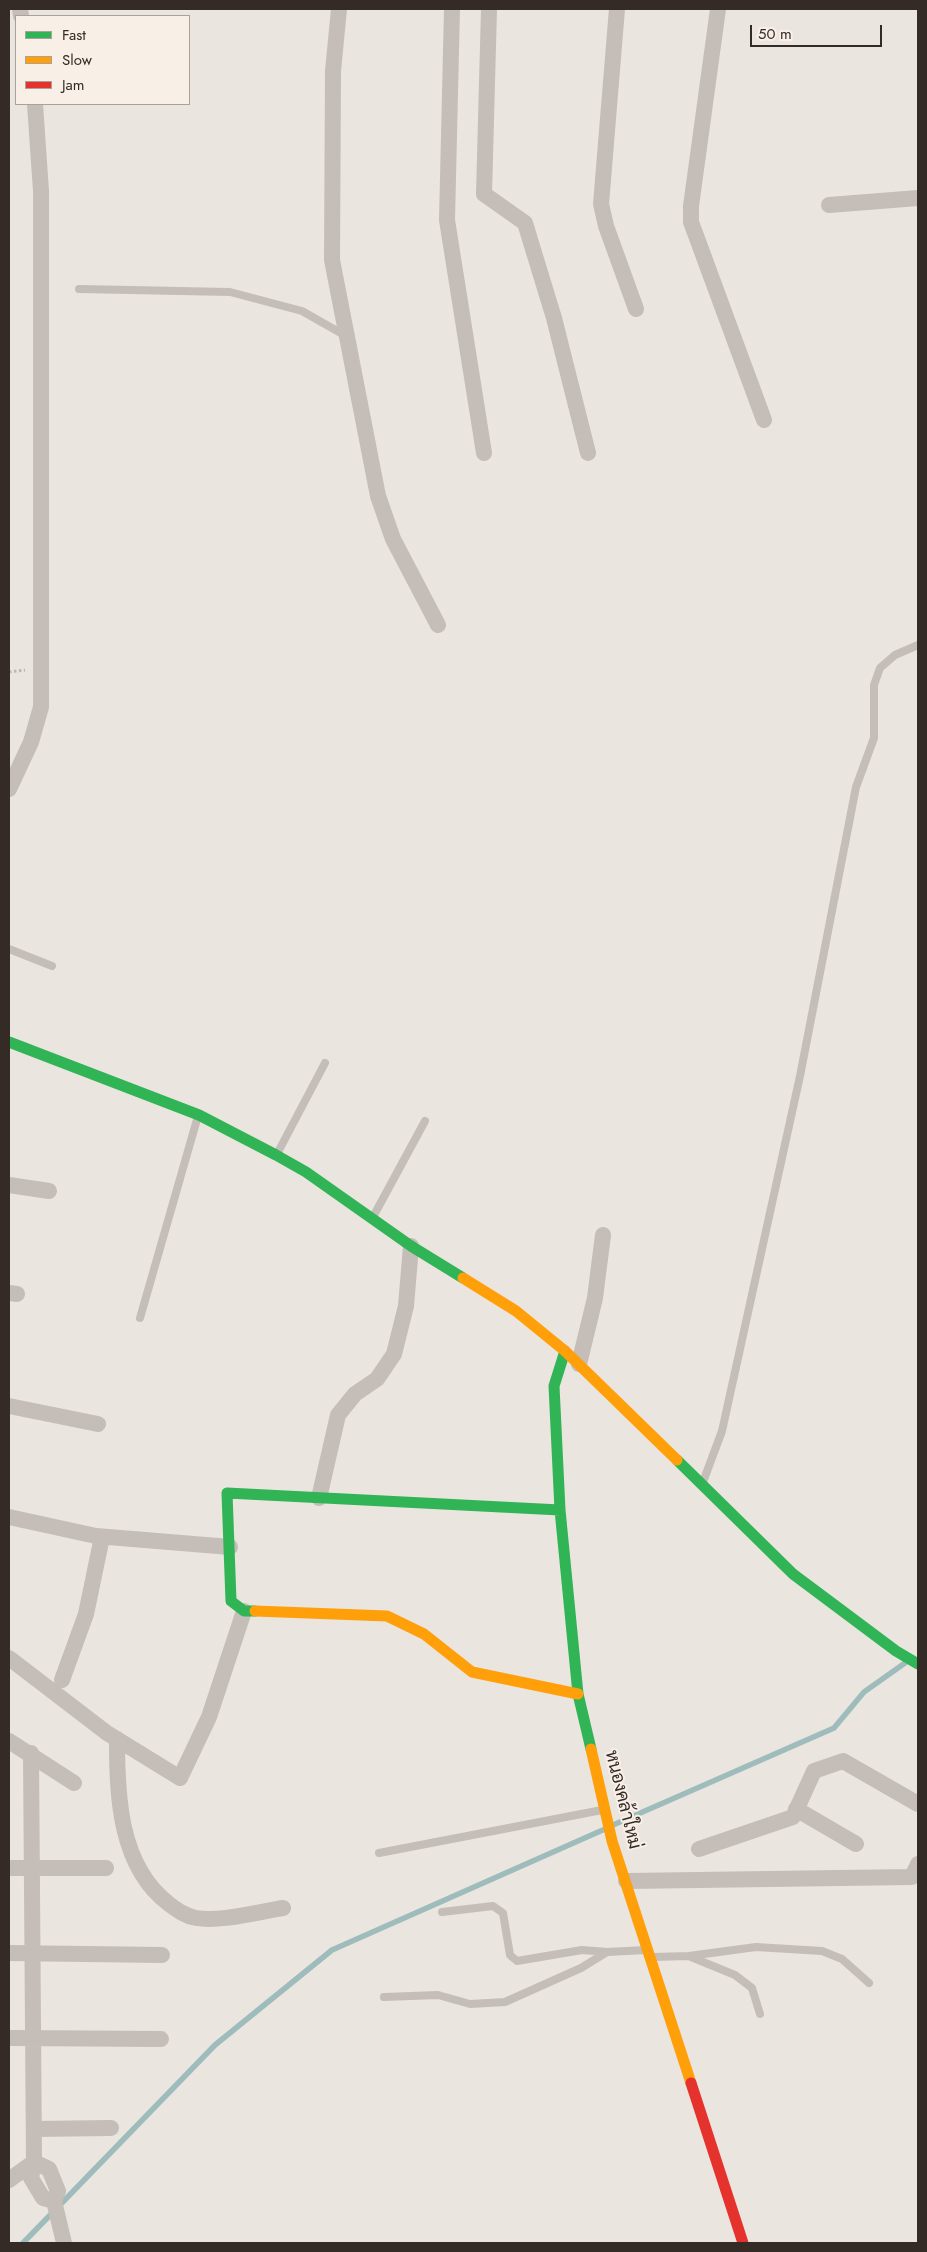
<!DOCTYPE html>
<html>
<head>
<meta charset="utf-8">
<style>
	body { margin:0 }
	#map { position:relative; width:927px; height:2252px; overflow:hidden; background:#ebe5df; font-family:Jost,sans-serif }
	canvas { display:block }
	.frame { position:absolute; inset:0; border:10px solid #342b27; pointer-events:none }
	.legend { position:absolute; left:15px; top:15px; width:175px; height:90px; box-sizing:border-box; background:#f8efe6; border:1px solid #aaa19a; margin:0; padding:6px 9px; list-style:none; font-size:15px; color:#342b27 }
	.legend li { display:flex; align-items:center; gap:10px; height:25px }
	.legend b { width:25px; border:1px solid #aaa19a }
	.scale { position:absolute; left:750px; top:25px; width:132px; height:22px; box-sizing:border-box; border:2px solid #342b27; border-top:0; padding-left:6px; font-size:15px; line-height:18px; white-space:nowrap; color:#342b27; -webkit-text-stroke:4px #f8efe6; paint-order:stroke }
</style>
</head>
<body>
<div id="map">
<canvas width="927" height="2252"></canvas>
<div class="frame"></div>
<ul class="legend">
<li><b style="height:6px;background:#30b455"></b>Fast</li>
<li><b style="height:6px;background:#ff9f0a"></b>Slow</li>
<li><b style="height:6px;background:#e5322d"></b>Jam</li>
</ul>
<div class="scale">50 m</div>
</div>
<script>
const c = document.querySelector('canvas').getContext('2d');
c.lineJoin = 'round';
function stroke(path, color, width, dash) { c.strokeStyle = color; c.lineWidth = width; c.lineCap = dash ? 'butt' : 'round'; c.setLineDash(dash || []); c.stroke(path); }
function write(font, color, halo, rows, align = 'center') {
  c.font = font + ' Jost,Sarabun,sans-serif'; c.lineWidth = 4; c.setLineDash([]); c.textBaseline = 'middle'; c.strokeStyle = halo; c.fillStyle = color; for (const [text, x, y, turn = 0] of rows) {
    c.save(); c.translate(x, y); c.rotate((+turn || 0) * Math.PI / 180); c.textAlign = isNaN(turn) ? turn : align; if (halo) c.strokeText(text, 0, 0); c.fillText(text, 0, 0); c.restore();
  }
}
const stream = new Path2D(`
	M613,1825L834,1728L864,1692L905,1663
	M23,2243L215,2045L332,1950L605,1829`);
const path = new Path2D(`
	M9,672L25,670`);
const lane = new Path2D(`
	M79,289L230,292L302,311L346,336
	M9,949L52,966
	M277,1154L325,1063
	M373,1217L425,1121
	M140,1318L198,1116
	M703,1482L722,1431L800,1076L856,787L874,738V685L880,668L895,655L918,645
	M379,1853L602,1810
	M442,1912L493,1906L503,1913L510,1955L517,1961L582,1950L607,1952
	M653,1957L689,1956L756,1947L822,1951L842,1959L869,1983
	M691,1957L735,1975L752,1988L760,2014
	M384,1997L438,1995L470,2004L505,2002L581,1968L607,1952L646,1950`);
const street = new Path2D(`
	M20,9L21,16
	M339,9L333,71L332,260L378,496L393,539L438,625
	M452,9L447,220L484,453
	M489,9L484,194L525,223L554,318L588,453
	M617,9L601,204L606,226L636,309
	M718,9L691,206V222L764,420
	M829,205L918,198
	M9,789L31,742L41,707V191L35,104
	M9,1185L49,1191
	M9,1293L17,1294
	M579,1364L595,1298L603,1235
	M9,1406L98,1424
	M319,1498L338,1415L355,1394L377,1379L394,1354L406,1306L411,1246
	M9,1517L96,1536L230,1547
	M9,1658L107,1733L180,1778L209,1717L244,1611
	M62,1680L86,1614L102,1537
	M117,1739C117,1796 119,1866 169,1904C177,1910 185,1916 196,1918C220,1922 258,1912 283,1908
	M9,1741L74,1783
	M31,1753L34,2162L31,2178L43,2198L54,2201
	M796,1809L856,1844
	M699,1849L793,1817L814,1771L843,1761L918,1804
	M9,1868H106
	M626,1881L912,1877L918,1864
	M9,1953L162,1955
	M9,2038L161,2039
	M34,2129L111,2128
	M34,2162L49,2169L58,2191L54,2201L64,2243
	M9,2180L34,2162`);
const fast = new Path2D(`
	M9,1042L199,1115L276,1155L306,1172L411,1246L463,1278
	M565,1351L554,1386L560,1510L578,1694L591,1749
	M677,1460L793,1574L896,1651L918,1664
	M255,1611H244L231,1601L227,1493L560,1510`);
const slow = new Path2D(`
	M463,1278L516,1311L565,1351L677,1460
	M255,1611L387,1616L424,1634L472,1672L578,1694
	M591,1749L612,1841L691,2083`);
const jam = new Path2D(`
	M691,2083L743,2243`);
const streetNames = [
	["หนองคล้าใหม่",622,1800,76]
];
stroke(stream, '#9dbcbb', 5.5);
stroke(path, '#bdb6b1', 3, [2.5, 2.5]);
stroke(lane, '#c4bdb8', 8);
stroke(street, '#c4bdb8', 16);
stroke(fast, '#30b455', 11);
stroke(slow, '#ff9f0a', 11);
stroke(jam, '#e5322d', 11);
write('18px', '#342b27', '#f8efe6', streetNames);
</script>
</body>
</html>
